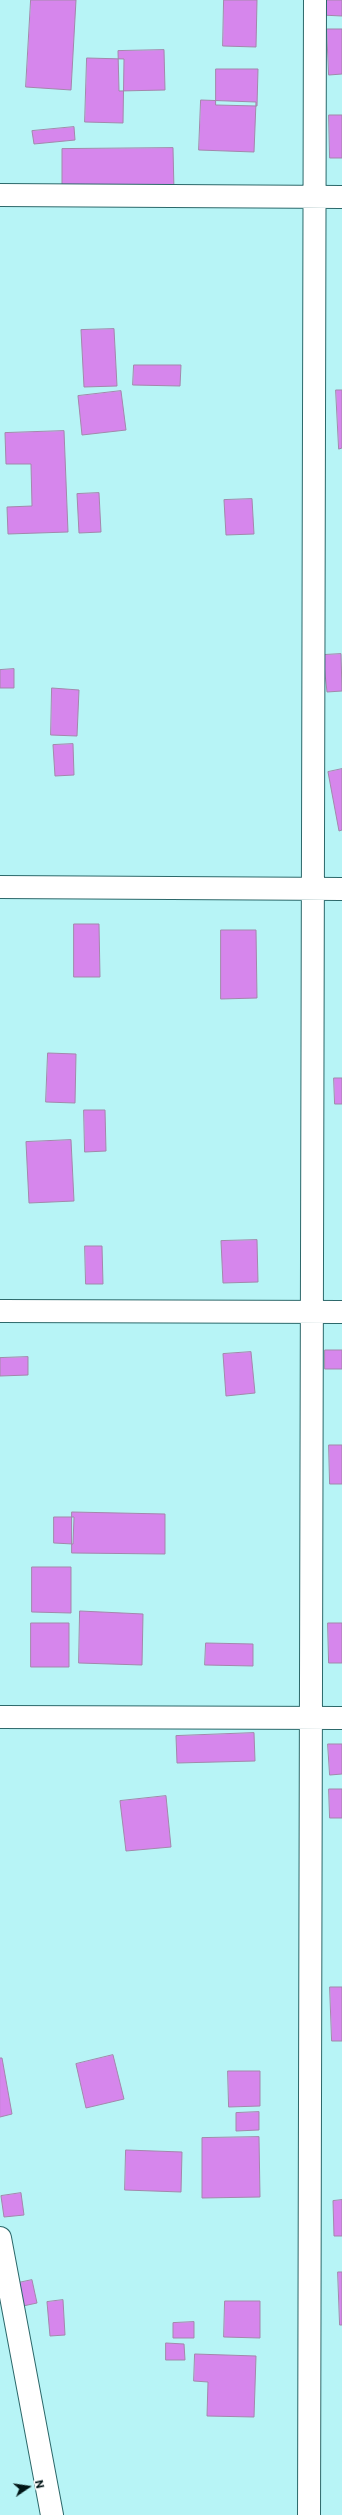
<!DOCTYPE html>
<html>
<head>
<meta charset="utf-8">
<style>
	body { margin:0 }
	#map { position:relative; width:342px; height:2515px; overflow:hidden; background:#b7f4f6; font-family:Commissioner,sans-serif }
	canvas { display:block }
	.north { position:absolute; left:8px; top:2467px; width:40px; height:40px; -webkit-text-stroke:3px #fff; paint-order:stroke; rotate:77deg; font-size:11px; font-weight:700; line-height:16px; text-align:center; color:#001516 }
	.north::after { content:''; display:block; margin:auto; width:14px; height:18px; background:#001516; clip-path:polygon(50% 0,100% 100%,50% 72%,0 100%) }
</style>
</head>
<body>
<div id="map">
<canvas width="342" height="2515"></canvas>
<div class="north">N</div>
</div>
<script>
const c = document.querySelector('canvas').getContext('2d');
c.lineJoin = 'round';
function fillPath(path, color) { c.fillStyle = color; c.fill(path, 'evenodd'); }
function stroke(path, color, width, dash) { c.strokeStyle = color; c.lineWidth = width; c.lineCap = dash ? 'butt' : 'round'; c.setLineDash(dash || []); c.stroke(path); }
const building = new Path2D(`
	M31,0H76L71,90L26,87Z
	M224,0H257L256,47L223,46Z
	M322,0H342V16L321,15Z
	M327,29H342V74L329,75Z
	M164,50L165,90L119,91L118,51Z
	M87,58L124,59L123,123L85,122Z
	M216,69H258L257,106L216,105Z
	M201,100L256,102L254,152L199,150Z
	M329,115H342V158H330Z
	M74,127L75,140L34,144L32,131Z
	M173,148L174,191H62V149Z
	M114,329L117,386L84,387L81,330Z
	M134,365H181L180,386L133,385Z
	M336,390H342V448L339,449Z
	M121,391L126,430L82,435L78,396Z
	M64,431L68,532L8,534L7,507L32,506L31,464H6L5,433Z
	M99,493L101,532L79,533L77,494Z
	M252,499L254,534L226,535L224,500Z
	M341,654L342,691L327,692L323,655Z
	M14,669V688H0V670Z
	M52,688L79,690L77,736L51,735Z
	M73,744L74,775L55,776L53,745Z
	M342,769V830L339,831L328,772Z
	M74,924H99L100,977H74Z
	M221,930H256L257,998L221,999Z
	M48,1053L76,1054L75,1103L46,1102Z
	M334,1078H342V1104H335Z
	M84,1110H105L106,1151L85,1152Z
	M71,1140L74,1201L29,1203L26,1142Z
	M257,1240L258,1282L223,1283L221,1241Z
	M85,1246H102L103,1284H86Z
	M325,1350H342V1369H325Z
	M251,1352L255,1393L226,1396L223,1354Z
	M28,1357V1375L0,1376V1358Z
	M329,1445H342V1484H330Z
	M72,1512L165,1514V1554L72,1553Z
	M54,1517H74L73,1544L54,1543Z
	M32,1567H71V1613L32,1612Z
	M80,1611L143,1614L142,1665L79,1663Z
	M31,1623H69V1667H31Z
	M328,1623H342V1663H329Z
	M206,1643L253,1644V1666L205,1665Z
	M254,1733L255,1761L177,1763L176,1736Z
	M328,1744H342V1774L330,1775Z
	M329,1789H342V1818H330Z
	M166,1796L171,1847L126,1851L120,1801Z
	M330,1987H342V2041H332Z
	M113,2055L124,2099L86,2108L76,2064Z
	M0,2058H2L12,2114L0,2117Z
	M228,2071H260V2106L229,2107Z
	M259,2112V2130L236,2131V2113Z
	M259,2137L260,2197L202,2198V2138Z
	M126,2150L182,2152L181,2192L125,2190Z
	M21,2193L24,2215L4,2217L1,2196Z
	M342,2200V2236H334L333,2201Z
	M338,2272H342V2325H340Z
	M32,2280L37,2303L23,2306L18,2283Z
	M63,2300L65,2335L50,2336L47,2302Z
	M225,2301H260V2338L224,2337Z
	M194,2322V2338H173V2323Z
	M166,2343L184,2344L185,2360H166Z
	M195,2354L256,2356L254,2417L207,2416L208,2382L194,2381Z`);
const minor = new Path2D(`
	M0,195L342,197
	M0,887L342,889
	M0,1311L342,1312
	M0,1717L342,1718
	M0,2238L52,2515
	M309,2515L315,0`);
fillPath(building, '#d686ec');
stroke(building, '#a387ab', 1);
stroke(minor, '#2c686a', 24);
stroke(minor, '#fff', 22);
</script>
</body>
</html>
